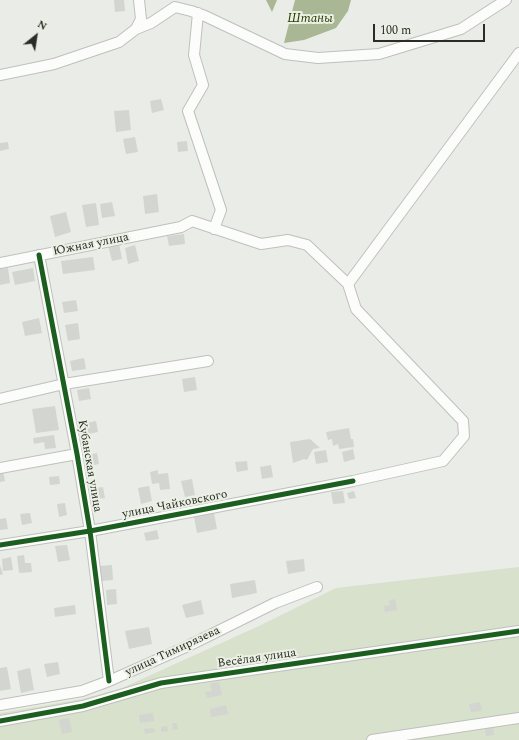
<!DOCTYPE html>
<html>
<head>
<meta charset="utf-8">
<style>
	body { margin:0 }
	#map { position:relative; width:519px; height:740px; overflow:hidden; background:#eaede7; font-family:Spectral,serif }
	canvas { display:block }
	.north { position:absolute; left:16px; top:16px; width:40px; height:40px; -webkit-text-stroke:3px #ebf0e4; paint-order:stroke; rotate:30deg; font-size:11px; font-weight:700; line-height:16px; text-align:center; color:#2a2c27 }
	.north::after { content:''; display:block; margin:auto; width:14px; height:18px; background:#2a2c27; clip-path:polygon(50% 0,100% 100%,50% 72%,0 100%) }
	.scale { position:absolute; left:373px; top:24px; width:112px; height:18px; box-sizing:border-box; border:2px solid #2a2c27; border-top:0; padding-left:5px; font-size:12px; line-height:14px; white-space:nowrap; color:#2a2c27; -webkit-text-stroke:3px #ebf0e4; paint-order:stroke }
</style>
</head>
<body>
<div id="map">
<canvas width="519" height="740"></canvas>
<div class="north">N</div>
<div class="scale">100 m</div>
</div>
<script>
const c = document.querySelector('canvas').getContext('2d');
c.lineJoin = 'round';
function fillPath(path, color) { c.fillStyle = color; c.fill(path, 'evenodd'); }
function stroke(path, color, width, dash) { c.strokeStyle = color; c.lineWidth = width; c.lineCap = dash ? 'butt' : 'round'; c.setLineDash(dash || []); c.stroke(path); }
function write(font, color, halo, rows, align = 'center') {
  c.font = font + ' Spectral,serif'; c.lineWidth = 4; c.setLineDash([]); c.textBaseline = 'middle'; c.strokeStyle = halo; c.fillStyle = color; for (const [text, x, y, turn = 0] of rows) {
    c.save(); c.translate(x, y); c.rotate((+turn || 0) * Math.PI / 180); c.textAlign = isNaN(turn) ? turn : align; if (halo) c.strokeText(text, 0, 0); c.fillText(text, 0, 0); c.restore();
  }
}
const green = new Path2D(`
	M519,567V740H0V713L82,699L122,688L259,626L336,588Z`);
const water = new Path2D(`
	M266,0H277L272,12Z
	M295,0H351L348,11L336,28L304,40L284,43Z`);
const building = new Path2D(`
	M114,0H124L125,11L115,12Z
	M161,99L164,110L152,113L150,101Z
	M129,110L131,130L116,132L114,111Z
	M135,137L138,152L126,154L123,139Z
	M187,141L188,151L178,152L177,142Z
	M8,142L9,149L0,151V143Z
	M157,194L159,212L145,214L143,196Z
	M112,202L115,216L102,218L100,204Z
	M96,203L99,225L86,227L82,205Z
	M66,212L71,232L55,237L50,216Z
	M184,234L185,244L169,246L167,236Z
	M119,243L122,259L112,261L108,245Z
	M135,245L139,261L128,264L125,248Z
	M93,257L95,270L63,274L61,261Z
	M8,268L10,283L0,285V269Z
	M33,268L35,281L15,285L12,272Z
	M76,300L78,311L64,313L62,302Z
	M39,318L42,333L25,336L22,322Z
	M78,323L80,339L68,341L65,325Z
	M84,358L86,369L72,371L70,361Z
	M195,377L197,390L184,392L182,379Z
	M89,388L91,399L79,401L77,390Z
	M55,406L59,430L36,433L32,409Z
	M96,421L98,432L84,435L82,424Z
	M349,428L351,439H353L354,447L339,449L338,444L333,446L332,439L328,440L326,432Z
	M54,435L56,448L45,449L44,442L34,444L33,438Z
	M310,439L320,448L313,449L307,460L304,459L293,463L290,442Z
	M353,449L355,459L344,462L342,452Z
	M326,450L328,462L316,464L314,452Z
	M97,453L99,464L85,467L83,456Z
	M247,461L248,470L237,472L235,462Z
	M271,465L273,477L262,479L260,467Z
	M3,470L5,481L0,482V471Z
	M158,470V474L168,473L170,489L160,490L159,483L152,484L150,472Z
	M59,476L60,484L50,485L49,477Z
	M192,479L195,495L185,497L181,481Z
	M149,486L152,501L141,504L138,488Z
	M103,487L105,498L91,500L89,489Z
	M343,491L345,503L333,504L331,492Z
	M354,491L356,498L349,499L347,493Z
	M65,503L67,515L59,517L57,504Z
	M30,513L32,523L22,525L20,514Z
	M214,513L217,529L197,533L194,517Z
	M6,518L8,529L0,530V519Z
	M157,530L159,539L146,541L144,533Z
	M67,545L70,560L58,562L55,546Z
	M24,555L25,563H31L32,572L19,573L17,556Z
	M11,557L13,570L3,571L2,559Z
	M304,559L305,571L288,574L286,561Z
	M0,565L3,574L0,575Z
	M112,565L113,580L101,581L99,566Z
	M255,580L257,593L232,598L230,584Z
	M116,589L117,604L107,605L106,590Z
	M395,599L397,610L385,612L384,606L390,605L389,601Z
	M201,600L204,614L186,618L182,605Z
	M75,605L76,614L55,617L54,608Z
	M149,627L152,644L129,649L125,631Z
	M58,662L60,674L47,677L44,664Z
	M7,667L11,689L0,691V668Z
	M30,668L34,690L21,693L17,671Z
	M219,682L222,695L207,698L205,692L212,691L210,684Z
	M480,702L482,711L471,712L469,704Z
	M226,705L228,714L211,717L210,709Z
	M153,713L154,721L140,723L139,715Z
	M69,718L72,732L62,734L59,720Z
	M172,723H177L178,729L173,730Z
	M167,726L168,731L161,732V727Z
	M493,727L494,735L486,736L485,728Z
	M154,728L155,732L145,734L144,729Z`);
const minor = new Path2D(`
	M198,13L194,55L203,85L188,111L221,210L214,229
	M136,29L151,23L175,7L191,11L205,16L285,54L318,58L379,54L461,29L506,0
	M0,75L54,64L119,42L136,29L141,19L139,0
	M39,255L77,454L90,531L109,681
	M0,263L181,227L192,221L261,244L288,240L307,245L348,284
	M0,399L64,384L208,361
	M0,468L77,454
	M0,545L90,531L353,481L443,461L464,436L463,421L356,309L348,284L519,53
	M0,705L82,691L109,681L188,646L275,603L317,587
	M0,721L83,706L161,683L519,631
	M372,740L519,718`);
const cycleway = new Path2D(`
	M39,255L77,454L90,531L109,681
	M0,545L90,531L353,481
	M0,721L83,706L161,683L519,631`);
const streetNames = [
	["Южная улица",91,245,-11],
	["Кубанская улица",89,466,80],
	["улица Чайковского",175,505,-11],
	["улица Тимирязева",173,652,-25],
	["Весёлая улица",257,659,-8]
];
const waterNames = [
	["Штаны",310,19]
];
fillPath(green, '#d8e1cb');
fillPath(water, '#a9b794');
fillPath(building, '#d3d5d0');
stroke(minor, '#bec0bc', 12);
stroke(minor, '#fcfcfb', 10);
stroke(cycleway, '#1b5e20', 5);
write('12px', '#2a2c27', '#ebf0e4', streetNames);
write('italic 13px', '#2a3a01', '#ebf0e4', waterNames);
</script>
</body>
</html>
